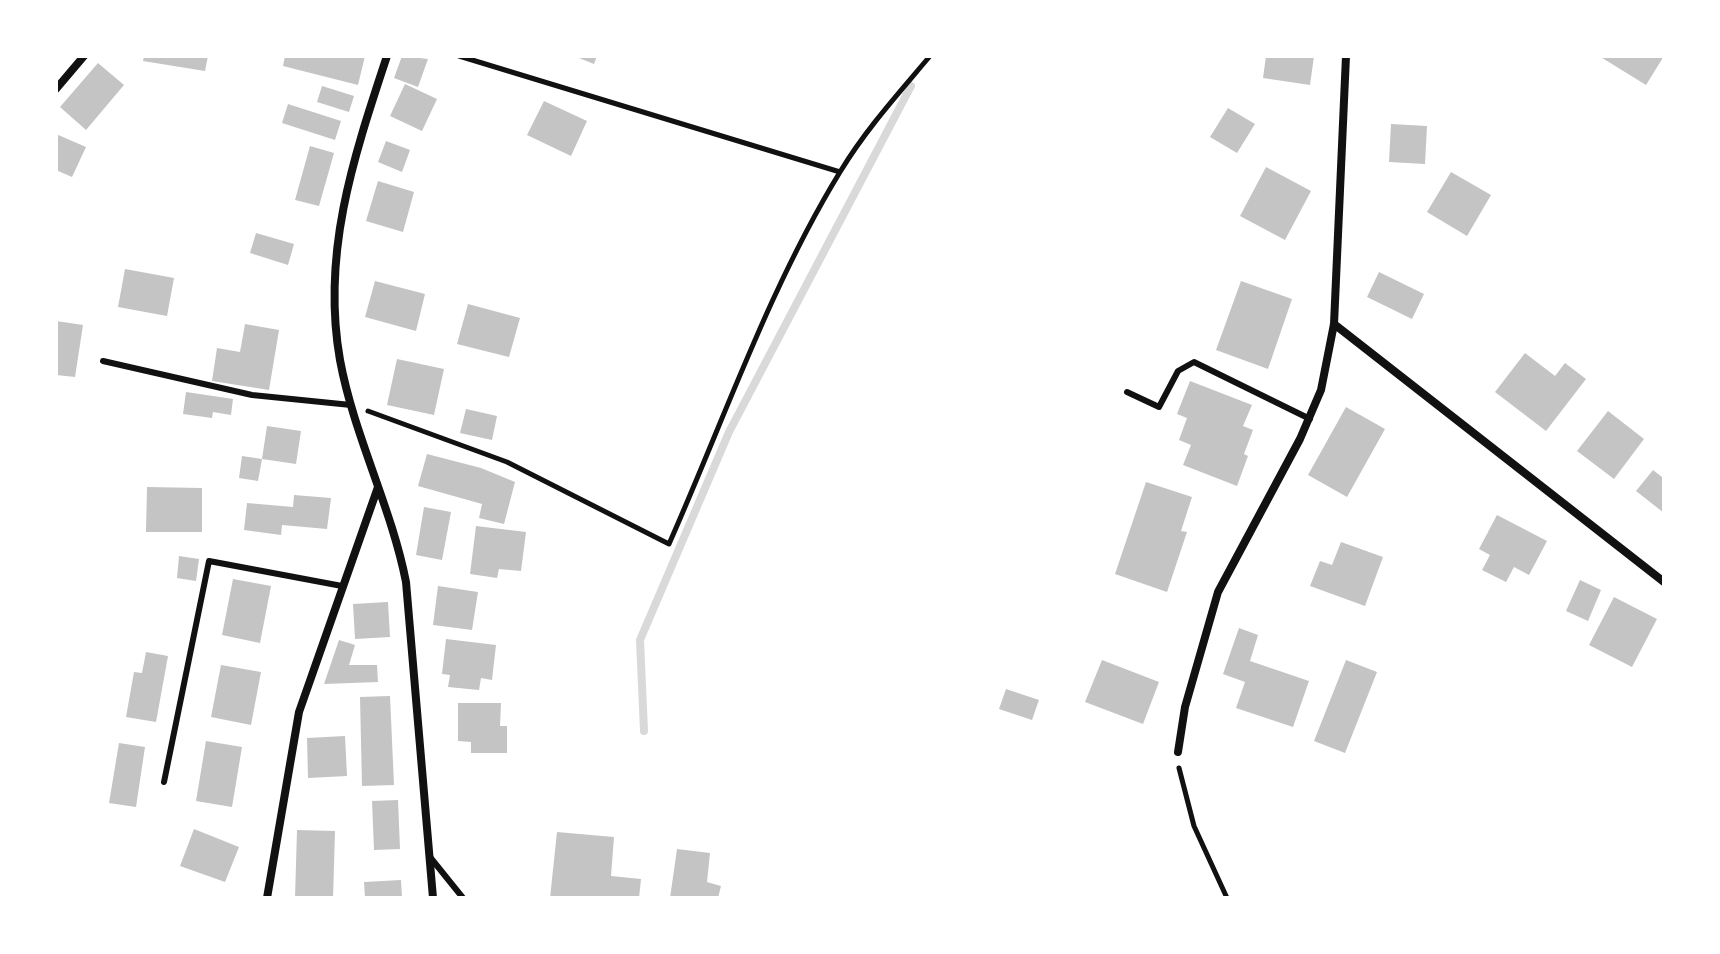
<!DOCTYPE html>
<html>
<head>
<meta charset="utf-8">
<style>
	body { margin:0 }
	#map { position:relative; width:1720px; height:954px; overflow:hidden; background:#fff; font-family:"Fira Sans",sans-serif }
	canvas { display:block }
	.frame { position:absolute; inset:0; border:58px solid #fff; pointer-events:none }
</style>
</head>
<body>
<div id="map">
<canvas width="1720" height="954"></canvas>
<div class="frame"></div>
</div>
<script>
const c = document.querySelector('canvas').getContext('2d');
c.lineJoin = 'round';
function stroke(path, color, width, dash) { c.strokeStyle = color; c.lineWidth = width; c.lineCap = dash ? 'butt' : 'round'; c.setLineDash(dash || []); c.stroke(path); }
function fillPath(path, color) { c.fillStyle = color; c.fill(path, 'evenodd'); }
const stream = new Path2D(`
	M644,731L640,640L729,432L911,86`);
const building = new Path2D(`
	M144,56H208L205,71L143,61Z
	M285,56H365L358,85L283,66Z
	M402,56L428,59L418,87L394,78Z
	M574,56H597L594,64Z
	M1266,56H1314L1310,85L1263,78Z
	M1599,56H1664L1646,85Z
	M98,63L124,85L86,130L60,107Z
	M405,84L437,99L422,131L390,116Z
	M322,86L354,96L349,112L317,102Z
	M544,101L587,121L571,156L527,135Z
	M288,104L341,121L335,140L282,123Z
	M1228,108L1255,124L1237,153L1210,137Z
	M1391,124L1427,126L1425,164L1389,162Z
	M56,134L86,147L72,177L56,170Z
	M386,141L410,150L402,172L378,162Z
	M310,146L334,153L319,206L295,200Z
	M1266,167L1311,191L1285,240L1240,216Z
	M1451,172L1491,195L1467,236L1427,212Z
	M378,181L414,192L403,232L366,221Z
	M256,233L294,244L288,265L250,253Z
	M125,269L174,278L167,316L118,307Z
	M1379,272L1424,294L1412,319L1367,297Z
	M375,281L425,294L416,331L365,317Z
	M1241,281L1292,299L1268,369L1216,350Z
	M468,304L520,318L509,357L457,344Z
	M56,321L83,325L75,377L56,375Z
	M245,324L279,330L269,390L212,381L217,348L240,352Z
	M1525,353L1555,376L1565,363L1586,379L1546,431L1495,392Z
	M397,359L444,369L434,415L387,405Z
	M1190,381L1252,405L1243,426L1253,430L1244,454L1248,456L1237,486L1183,465L1191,445L1179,440L1187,418L1177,414Z
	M186,392L233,399L231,415L213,412L212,418L183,414Z
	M1346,407L1385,429L1347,497L1308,475Z
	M466,409L497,416L492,440L460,433Z
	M1608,411L1644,439L1614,479L1577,451Z
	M267,426L301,431L296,464L262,459Z
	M427,454L481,468L515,482L504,524L479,518L482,504L418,486Z
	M242,456L262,459L258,481L239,478Z
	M1653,470L1662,477L1664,475V513L1636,491Z
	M1146,482L1192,497L1181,531L1187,532L1167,592L1115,574Z
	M147,487L202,488V532H146Z
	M294,495L331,498L327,529L282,525L281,535L244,530L247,503L293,507Z
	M424,507L451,512L442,560L416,555Z
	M1497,515L1547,541L1529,575L1514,567L1506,582L1482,570L1490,555L1479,549Z
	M476,526L526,532L521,571L499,569L497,578L470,574Z
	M1341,542L1383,557L1365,606L1310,586L1320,561L1332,565Z
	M179,556L199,559L196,581L177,578Z
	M233,579L271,586L260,643L222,635Z
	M1580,580L1601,590L1588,621L1566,611Z
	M438,586L478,592L472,630L433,625Z
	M1614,597L1657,619L1632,667L1589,645Z
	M388,602L390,637L355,639L353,604Z
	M1239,628L1258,635L1250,661L1309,681L1293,727L1236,708L1245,682L1223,674Z
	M446,639L496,645L492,680L481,678L479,690L448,687L450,675L442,674Z
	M339,640L355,645L349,665H377L378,682L324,684Z
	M146,652L168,656L156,722L126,717L134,672L142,673Z
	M1102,660L1159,682L1143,724L1085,702Z
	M1346,660L1377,672L1345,753L1314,741Z
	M221,665L261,672L251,725L211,717Z
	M1006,689L1039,700L1032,720L999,709Z
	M390,696L394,785L362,786L360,697Z
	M458,703H501L500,726H507V753H471V742L458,741Z
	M345,736L347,776L308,778L307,738Z
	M206,741L242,747L232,807L196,801Z
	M119,743L145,747L136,807L109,803Z
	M398,800L400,849L374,850L372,801Z
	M194,829L239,847L225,882L180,866Z
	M297,830L335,831L333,898H295Z
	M557,832L614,837L611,876L641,879L639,898H550Z
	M677,849L710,853L707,882L721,886L718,898H670Z
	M401,880L402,898H365L364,882Z`);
const path = new Path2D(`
	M459,56L840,172
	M368,411L507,462L669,544C724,420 769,288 840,172C866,129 898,94 930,56
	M1179,768L1194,826L1227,898`);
const service = new Path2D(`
	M103,361L252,395L351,405
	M1127,392L1159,407L1178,371L1194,362L1310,419
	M164,782L209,561L342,586
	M430,857L463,898`);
const minor = new Path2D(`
	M387,56C354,156 321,253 340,360C354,436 391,506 406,582L433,898
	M56,89L84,56
	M1334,324L1664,582
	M1178,752L1185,707L1218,592L1300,439L1321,390L1334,324L1346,56
	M267,898L299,712L378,487`);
stroke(stream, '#d9d9d9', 8);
fillPath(building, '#c4c4c4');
stroke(path, '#111', 5);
stroke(service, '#111', 6);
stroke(minor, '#111', 8);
</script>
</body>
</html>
